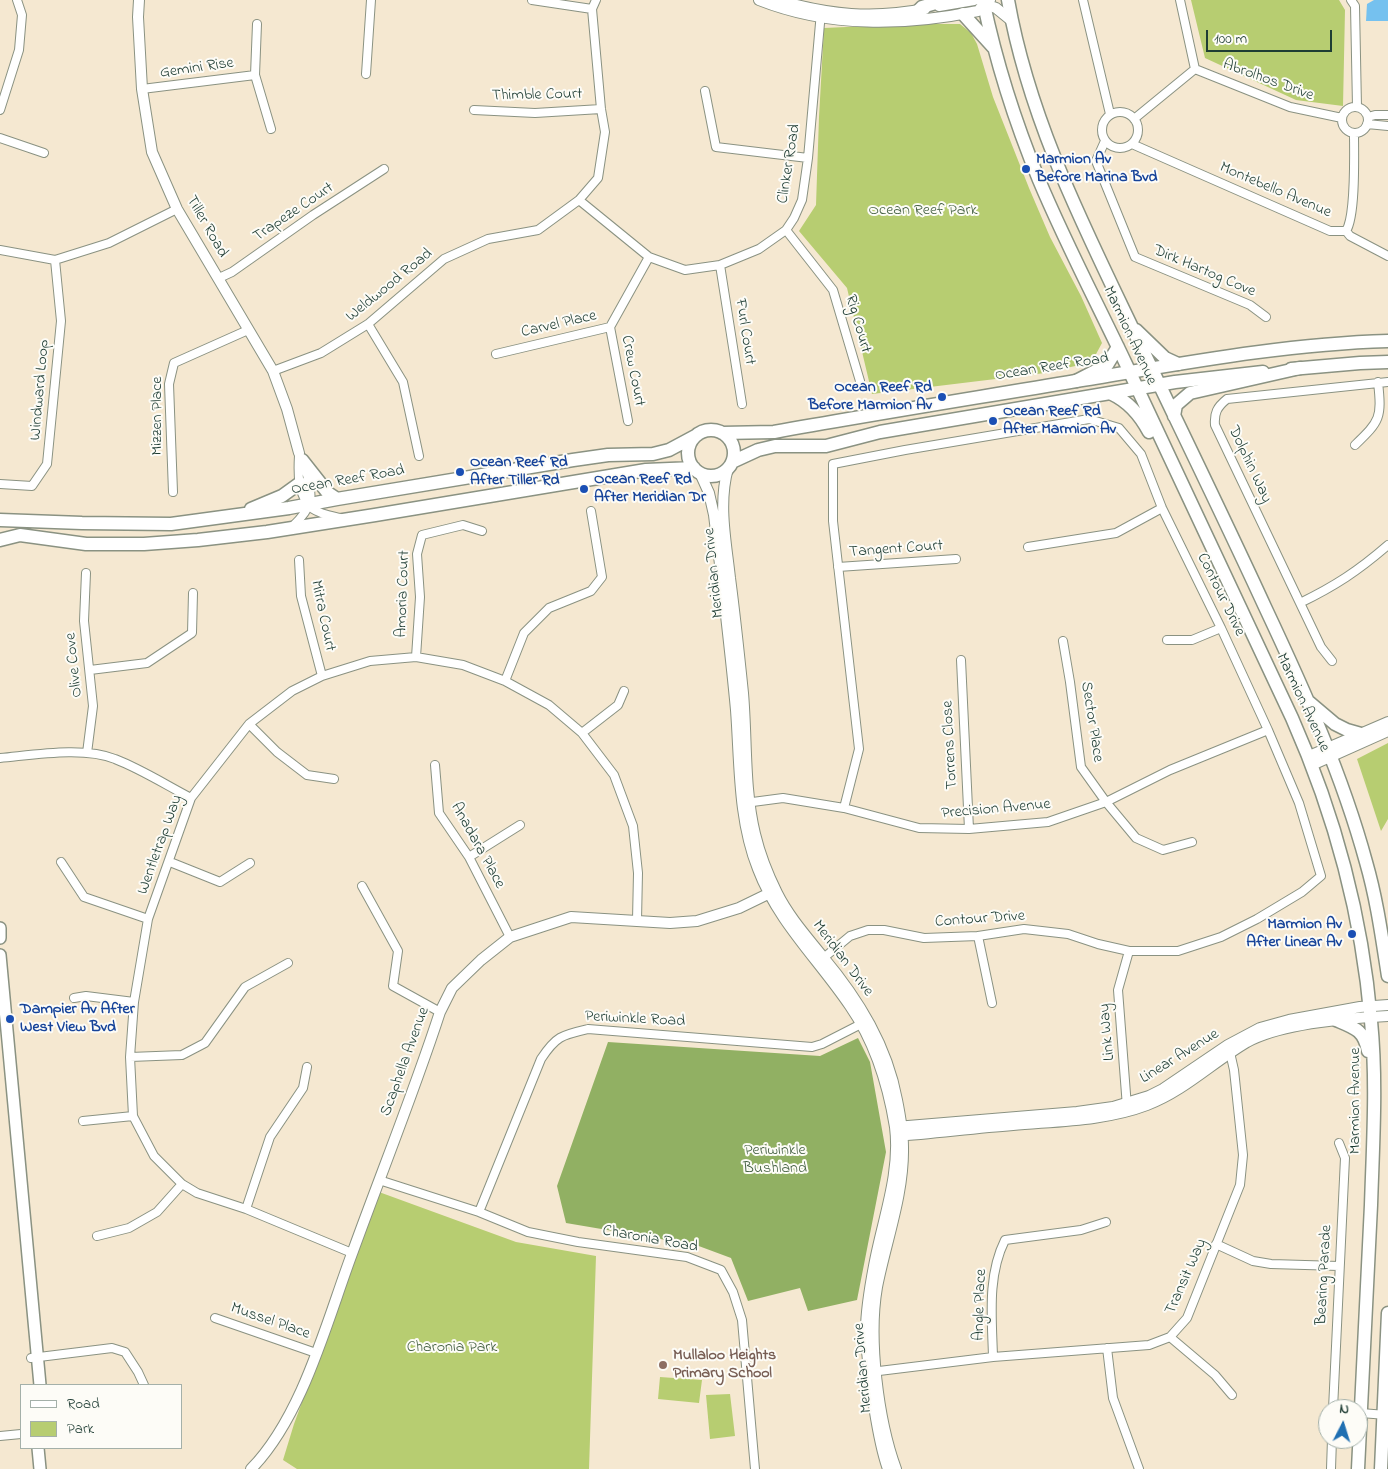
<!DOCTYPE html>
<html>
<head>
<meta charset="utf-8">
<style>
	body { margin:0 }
	#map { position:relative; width:1388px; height:1469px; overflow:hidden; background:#f5e8d1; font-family:"Indie Flower",sans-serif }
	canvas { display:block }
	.legend { position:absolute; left:20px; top:1384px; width:162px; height:65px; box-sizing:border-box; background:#fdfcf7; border:1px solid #a4b0a9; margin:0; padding:6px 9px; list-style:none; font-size:15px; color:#1f3d34 }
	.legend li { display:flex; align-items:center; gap:10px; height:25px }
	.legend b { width:25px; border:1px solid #a4b0a9 }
	.north { position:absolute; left:1318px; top:1399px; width:50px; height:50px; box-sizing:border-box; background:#fdfcf7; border:1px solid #a4b0a9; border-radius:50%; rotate:5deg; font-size:14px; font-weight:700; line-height:20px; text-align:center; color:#1f3d34 }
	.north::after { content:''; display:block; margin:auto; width:18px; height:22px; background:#1f6fb2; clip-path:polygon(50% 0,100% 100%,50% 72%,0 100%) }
	.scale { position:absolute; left:1206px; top:30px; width:126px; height:22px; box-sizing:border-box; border:2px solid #1f3d34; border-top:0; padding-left:6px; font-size:15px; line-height:18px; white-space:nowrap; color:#1f3d34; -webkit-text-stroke:4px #fdfcf7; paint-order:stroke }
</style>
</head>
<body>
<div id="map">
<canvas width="1388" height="1469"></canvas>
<ul class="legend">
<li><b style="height:6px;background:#fff"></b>Road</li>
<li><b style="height:14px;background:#b7cd71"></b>Park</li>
</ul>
<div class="north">N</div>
<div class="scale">100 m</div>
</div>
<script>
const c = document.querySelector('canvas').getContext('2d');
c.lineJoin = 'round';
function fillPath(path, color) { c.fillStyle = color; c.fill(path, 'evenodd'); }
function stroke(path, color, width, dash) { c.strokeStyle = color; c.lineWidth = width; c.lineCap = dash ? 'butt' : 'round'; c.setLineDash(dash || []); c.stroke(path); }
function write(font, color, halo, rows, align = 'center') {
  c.font = font + ' "Indie Flower",sans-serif'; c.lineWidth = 4; c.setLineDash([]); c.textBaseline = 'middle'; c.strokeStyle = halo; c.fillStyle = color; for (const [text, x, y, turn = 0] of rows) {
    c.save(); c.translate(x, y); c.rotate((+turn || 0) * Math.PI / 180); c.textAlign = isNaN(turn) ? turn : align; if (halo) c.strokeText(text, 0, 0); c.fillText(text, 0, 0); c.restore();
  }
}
const green = new Path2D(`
	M1191,0H1339L1345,10L1343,106L1296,100L1205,58Z
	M913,24H960L971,33L977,44L993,97L1029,188L1050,237L1081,296L1102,343L1095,356L1088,363L1045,373L872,394L847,288L799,231L816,205L819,117L824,28Z
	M1388,743V819L1381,831L1357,759Z
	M379,1192L516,1242L596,1256L589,1469H297L283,1460L294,1424Z
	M660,1377L702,1380L699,1403L658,1399Z
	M730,1394L735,1436L710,1439L706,1395Z`);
const forest = new Path2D(`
	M858,1038L870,1062L886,1152L857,1300L808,1311L800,1288L748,1301L731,1258L696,1245L566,1223L557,1186L608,1042L820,1056Z`);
const water = new Path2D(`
	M1374,0H1388V21H1366L1367,4Z`);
const minor = new Path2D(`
	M532,0L592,9
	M1083,0L1110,114
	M1180,0L1195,69L1290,107L1342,118
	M1351,0L1355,6L1357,107
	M257,24L255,75L271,129
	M366,74L371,0
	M142,89L255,75
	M705,91L716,147L808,158
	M1342 120a13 13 0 1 1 26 0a13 13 0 1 1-26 0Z
	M0,110L19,50L22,15L17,0
	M474,110L535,113L601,109
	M1102 130a18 18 0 1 1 36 0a18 18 0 1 1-36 0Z
	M1368,117L1375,115H1388
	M1134,119L1195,69
	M1367,124L1388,126
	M0,138L44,153
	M1105,141L1096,161L1135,257L1250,305L1266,317
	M1132,144L1330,231H1346C1356,216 1354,153 1354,133
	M579,200L649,257L685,270L720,265L759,249L786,230L794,218L802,200L808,158L821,12
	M786,230L833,290L860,381
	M1346,231L1350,236L1388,256
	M0,250L55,260L109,243L177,209
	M720,265L742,404
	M219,278L232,272L313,215L384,169
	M368,324L403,382L419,456
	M610,327L628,421
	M496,354L610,327L649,257
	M273,371L321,353L368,324L444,259L488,239L538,230L579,200L598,178L605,132L601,109L592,9L596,0
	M1355,445C1380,421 1382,418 1378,382
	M299,455C298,472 297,497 313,509C320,514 332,516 340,518
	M0,484L32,486L47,464L61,321L55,260
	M173,492L169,384L174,363L248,330
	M292,527C313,507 314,498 306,471
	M1028,547L1116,533L1162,508
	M299,560L301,596L322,676
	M838,567L956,559
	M86,573L84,621L93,706L87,753
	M1300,603C1335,586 1358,571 1388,545
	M1167,640H1192L1221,628
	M1063,641L1070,682L1081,767L1106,802L1136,838L1163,850L1192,842
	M416,657L420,597L417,554L422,535L463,525L482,531
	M961,660L969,829
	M1332,661L1321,647L1215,425C1214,413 1217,407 1227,399L1388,382
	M90,670L147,663L192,633L193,593
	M505,681L524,633L549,608L591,591L602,577L591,511
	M249,724L277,752L307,775L334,779
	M582,733L618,705L624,691
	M0,758C33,755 84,746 115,759C141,769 166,785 191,798
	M435,765L439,813L469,857L510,937
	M745,803L783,798L844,808L919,828L969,829L1048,822L1106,802L1170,770L1268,730
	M469,857L520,825
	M61,862L84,897L148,919
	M170,862L220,882L250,863
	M362,886L398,951L393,986L440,1012
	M978,936L992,1003
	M821,960L850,936L868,930H884L924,938L978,936L1024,929L1068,934L1098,944L1129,951H1178L1221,937L1257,919L1302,892L1321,876L1299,803L1268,730L1221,628L1162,508L1141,454L1119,428L1089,419L905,450L833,464V521L859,749L844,808
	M74,998L86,996L134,1002
	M130,1057L182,1055L205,1043L245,987L288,963
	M1127,1107L1118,990L1129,951
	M83,1121L133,1116
	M379,1180L479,1212L528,1232L578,1242L687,1257L721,1270L733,1292L742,1320L755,1469
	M246,1209L270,1137L303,1088L307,1067
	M479,1212L541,1059C556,1036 562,1035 588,1029L812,1047L822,1044L865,1022
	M97,1236L129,1228L157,1212L182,1184
	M1216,1244L1253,1261L1271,1264L1339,1266
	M352,1253L246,1209L197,1193L182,1184L154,1156L133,1116L130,1057L134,1002L148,919L191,798L249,724L292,691L322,676L370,661L416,657L463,665L505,681L549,705L582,733L614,775L633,826L638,873L637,920
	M215,1318L316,1353
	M1170,1337L1215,1375L1232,1395
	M1107,1348L1113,1398L1139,1469
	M993,1357C992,1318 987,1276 1005,1240L1081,1230L1106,1222
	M31,1358L112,1348L125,1352L138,1372L144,1385
	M871,1372L993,1357L1149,1345L1170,1337L1187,1318L1240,1185L1243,1155L1234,1070L1229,1048
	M1333,1409L1345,1158L1339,1143
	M1361,1413L1386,1415
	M0,1436L21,1434
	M1331,1469L1332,1439`);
const tertiary = new Path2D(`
	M139,0L138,17L142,89L152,152L177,209L273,371L287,409L299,453
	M759,0C830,28 904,26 978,11L984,4L990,0
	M778,0C829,15 873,19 925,9
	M982,3L996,8L1012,21
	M939,6L974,0
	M728,468C718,504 726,541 730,578C735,616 739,654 743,693C747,739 744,789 755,834C760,855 768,875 777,893C789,917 807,937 823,957C859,1000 887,1046 897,1100C900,1115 903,1132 903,1147C904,1194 886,1241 877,1287C868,1339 878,1420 896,1469
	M700,473L709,493L714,515C722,580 730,645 736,710C740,763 738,819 758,869C778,922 819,960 850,1006C875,1042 888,1084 895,1127C901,1174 882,1221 874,1266C870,1287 866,1309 866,1330C866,1354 870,1377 873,1400C877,1424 880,1447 888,1469
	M1309,756L1388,722
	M1312,765L1388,731
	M896,1127L1077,1112L1113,1107L1149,1096L1163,1089L1228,1045L1260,1028L1289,1020L1360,1007L1388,1005
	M896,1136C935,1133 974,1128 1013,1125C1057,1121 1105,1121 1147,1105C1184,1091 1213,1062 1247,1042C1282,1023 1348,1018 1388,1016
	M251,1469C303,1416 327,1320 353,1251C382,1171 414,1092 440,1012L452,988L481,960L510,937L571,917L670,923L697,921L739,908L772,892`);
const secondary = new Path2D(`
	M0,928V938
	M0,955L40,1385
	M38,1448L40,1469`);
const primary = new Path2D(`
	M1291,369L1360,363L1388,362
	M688 453a23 23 0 1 1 46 0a23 23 0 1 1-46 0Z
	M722,433L774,432C874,414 975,398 1076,381C1180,364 1283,344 1388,341
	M302,460L328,493L337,499
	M732,462L758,450L775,446H826L880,432L1175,382L1263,372
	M251,509L282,496L300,483
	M0,520L82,523L171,524L289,508L337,499L573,460L608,455L653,454L669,450L697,435
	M0,540L20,535L86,544H144L198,540L267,532L375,515L646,470L694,468`);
const trunk = new Path2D(`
	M983,0C996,62 1015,122 1039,180C1065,242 1096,301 1125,362C1181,480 1236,600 1292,718C1335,815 1362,916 1371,1021C1377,1082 1373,1143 1371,1205C1367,1293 1363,1381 1358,1469
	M1008,0C1028,114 1079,217 1129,321C1174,416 1221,511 1265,607C1304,690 1342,774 1366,862C1377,900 1382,938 1388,976
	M919,10L922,7L946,0
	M963,14L993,47
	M1136,330L1165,358L1178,364
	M1076,381L1107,365L1118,347
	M1112,394C1129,402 1140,415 1149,432
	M1174,416L1176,405L1190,393L1300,368
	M1309,702L1335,724L1347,730L1361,734
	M1336,1020C1355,1028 1364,1030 1368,1051
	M1381,1469L1388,1313`);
const markers = [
	[1026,169,5,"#1a4fb4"],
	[942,397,5,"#1a4fb4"],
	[993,421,5,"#1a4fb4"],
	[460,472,5,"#1a4fb4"],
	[584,489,5,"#1a4fb4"],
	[1352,934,5,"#1a4fb4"],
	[10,1019,5,"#1a4fb4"],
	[663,1365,5,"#8d6e63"]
];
const streetNames = [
	["Gemini Rise",197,69,-8],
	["Abrolhos Drive",1268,81,20],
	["Thimble Court",537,96,-1],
	["Clinker Road",790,164,-81],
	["Montebello Avenue",1275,191,23],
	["Trapeze Court",294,213,-34],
	["Tiller Road",206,227,60],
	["Dirk Hartog Cove",1204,272,23],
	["Weldwood Road",390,286,-39],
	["Rig Court",857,324,74],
	["Carvel Place",559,325,-13],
	["Furl Court",744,332,81],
	["Marmion Avenue",1129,336,65],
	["Ocean Reef Road",1052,368,-9],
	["Crew Court",632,371,79],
	["Windward Loop",41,390,-85],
	["Mizzen Place",158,416,-90],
	["Dolphin Way",1249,465,65],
	["Ocean Reef Road",348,481,-10],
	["Tangent Court",896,550,-4],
	["Meridian Drive",715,573,-96],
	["Amoria Court",404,594,-88],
	["Contour Drive",1220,595,64],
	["Mitra Court",322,616,78],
	["Olive Cove",75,665,-96],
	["Marmion Avenue",1302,703,65],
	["Sector Place",1091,722,81],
	["Torrens Close",951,745,-93],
	["Precision Avenue",996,810,-5],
	["Wentletrap Way",161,845,-70],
	["Anadara Place",477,846,61],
	["Contour Drive",980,920,-4],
	["Meridian Drive",842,959,53],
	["Periwinkle Road",635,1020,3],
	["Link Way",1108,1032,-95],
	["Linear Avenue",1180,1057,-32],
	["Scaphella Avenue",406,1062,-70],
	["Marmion Avenue",1356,1101,-90],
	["Charonia Road",650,1240,10],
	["Bearing Parade",1325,1275,-87],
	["Transit Way",1187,1277,-66],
	["Angle Place",981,1305,-88],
	["Mussel Place",270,1322,19],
	["Meridian Drive",864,1368,-95]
];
const transitNames = [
	["Marmion Av",1036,160],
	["Before Marina Bvd",1036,178],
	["Ocean Reef Rd",932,388,"right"],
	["Before Marmion Av",932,406,"right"],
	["Ocean Reef Rd",1003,412],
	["After Marmion Av",1003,430],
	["Ocean Reef Rd",470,463],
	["After Tiller Rd",470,481],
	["Ocean Reef Rd",594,480],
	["After Meridian Dr",594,498],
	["Marmion Av",1342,925,"right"],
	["After Linear Av",1342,943,"right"],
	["Dampier Av After",20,1010],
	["West View Bvd",20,1028]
];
const parkNames = [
	["Ocean Reef Park",923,211],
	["Periwinkle",775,1151],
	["Bushland",775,1169],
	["Charonia Park",452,1348]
];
const educationNames = [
	["Mullaloo Heights",673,1356],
	["Primary School",673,1374]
];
fillPath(green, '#b7cd71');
fillPath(forest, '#91b063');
fillPath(water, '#75c1ef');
stroke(minor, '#8a9282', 10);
stroke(tertiary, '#8a9282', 12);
stroke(secondary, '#8a9282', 14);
stroke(primary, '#8a9282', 15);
stroke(trunk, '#8a9282', 15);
stroke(minor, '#fff', 8);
stroke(tertiary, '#fff', 10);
stroke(secondary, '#fff', 11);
stroke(primary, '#fff', 12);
stroke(trunk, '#fff', 12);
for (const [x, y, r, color] of markers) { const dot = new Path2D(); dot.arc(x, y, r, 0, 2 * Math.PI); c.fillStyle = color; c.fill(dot); stroke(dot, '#fdfcf7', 2); }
write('16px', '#1f3d34', '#fdfcf7', streetNames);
write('bold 16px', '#164399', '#fdfcf7', transitNames, 'left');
write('16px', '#456143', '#fdfcf7', parkNames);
write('bold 16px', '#785e54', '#fdfcf7', educationNames, 'left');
</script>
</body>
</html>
